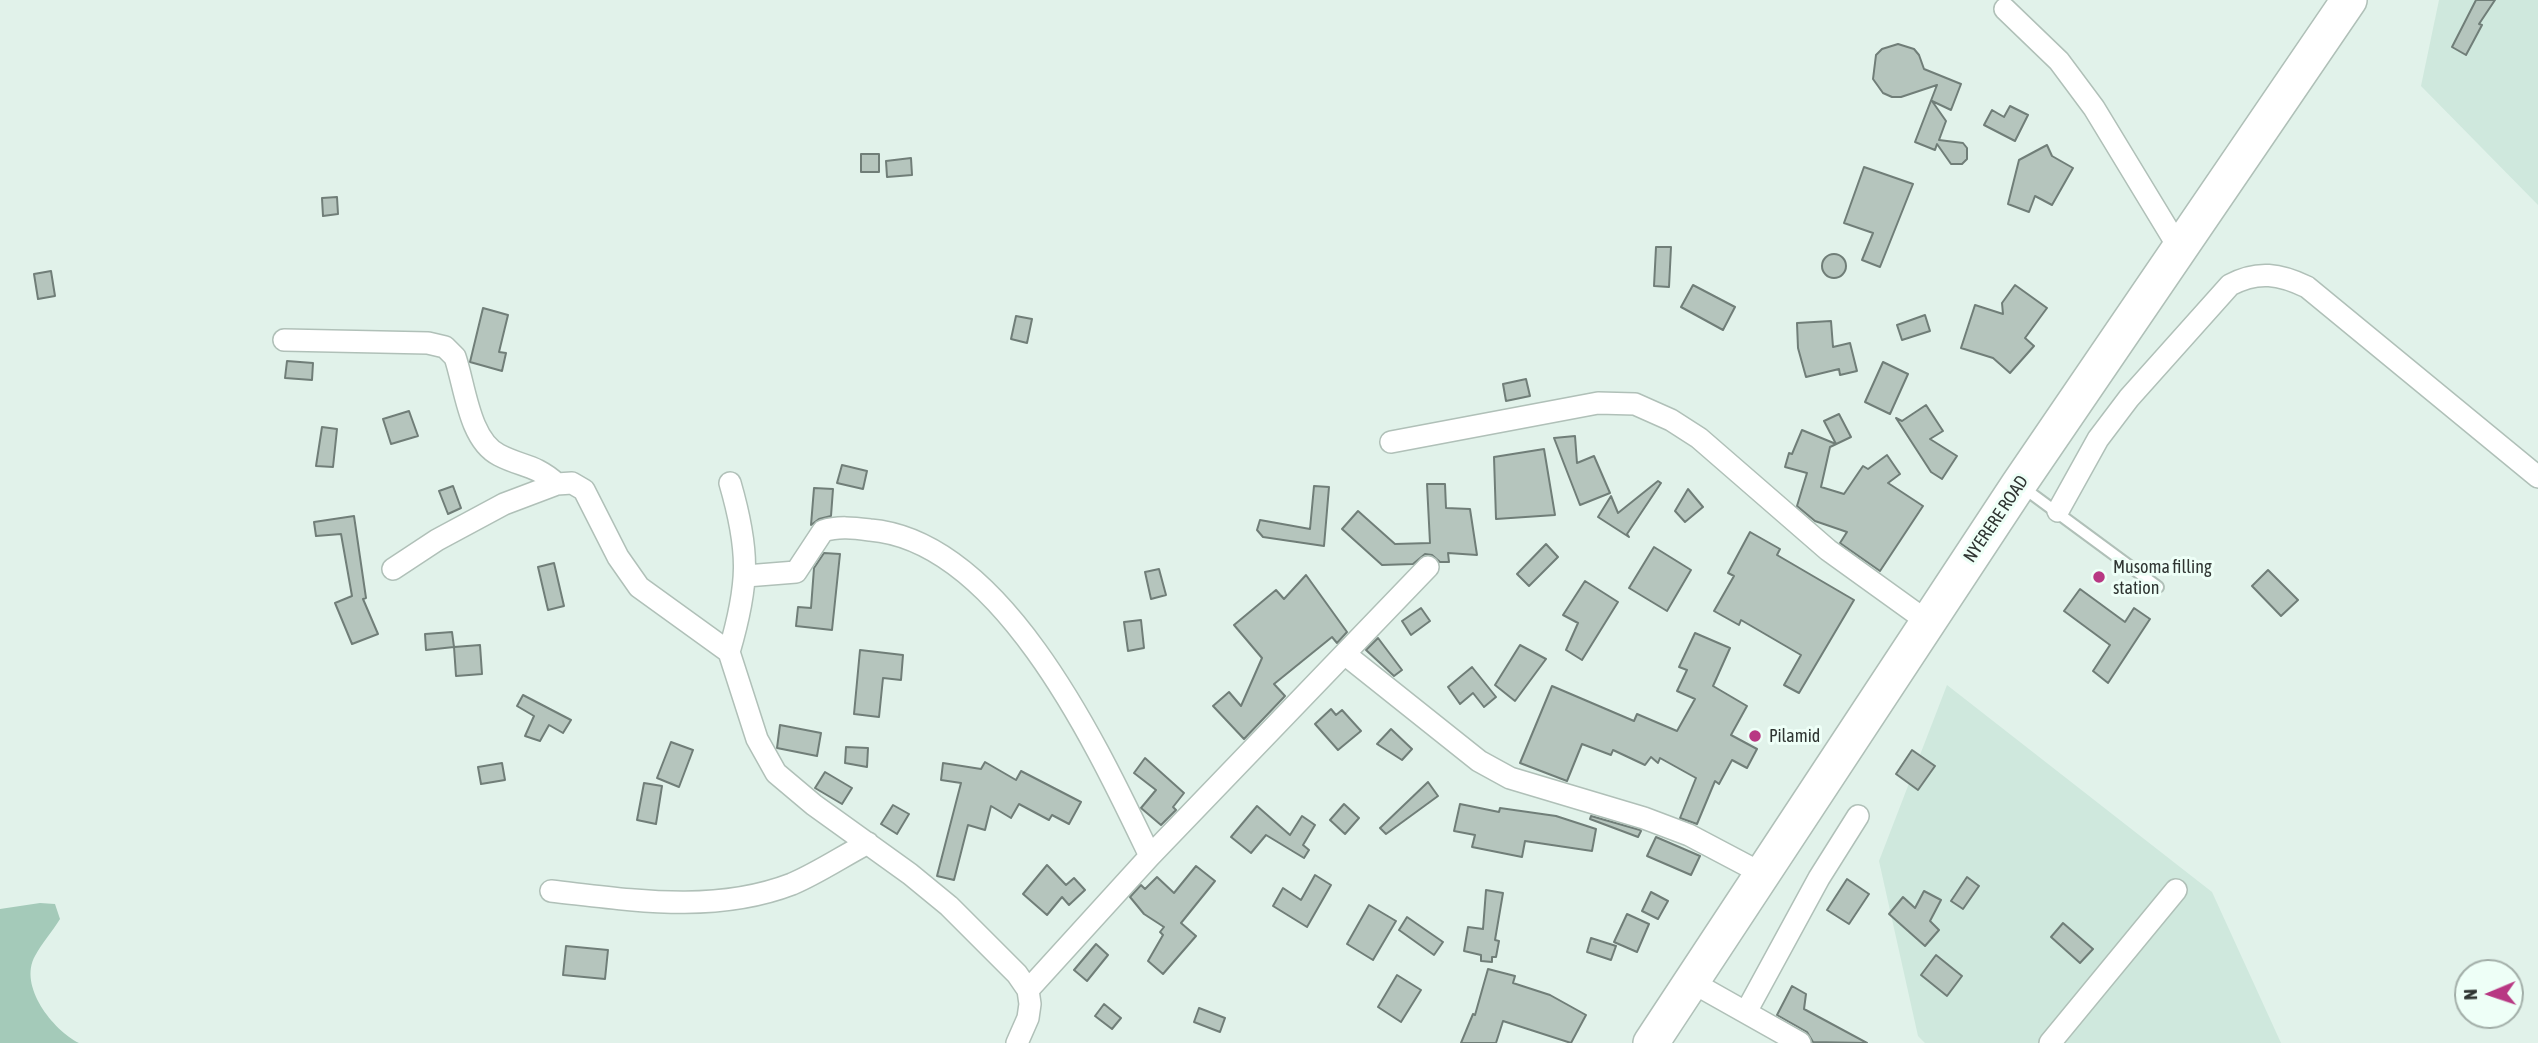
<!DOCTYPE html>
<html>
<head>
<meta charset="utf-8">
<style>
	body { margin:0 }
	#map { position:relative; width:2538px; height:1043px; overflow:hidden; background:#e1f2ea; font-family:"Asap Condensed",sans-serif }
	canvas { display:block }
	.north { position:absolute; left:2454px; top:959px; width:70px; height:70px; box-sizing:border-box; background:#eefff7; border:2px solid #a2aea8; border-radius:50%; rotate:268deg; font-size:19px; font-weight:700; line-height:28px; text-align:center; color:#2f3532 }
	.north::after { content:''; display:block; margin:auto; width:24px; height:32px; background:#b83883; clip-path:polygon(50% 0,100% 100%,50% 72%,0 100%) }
</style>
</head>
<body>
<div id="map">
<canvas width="2538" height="1043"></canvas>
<div class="north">N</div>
</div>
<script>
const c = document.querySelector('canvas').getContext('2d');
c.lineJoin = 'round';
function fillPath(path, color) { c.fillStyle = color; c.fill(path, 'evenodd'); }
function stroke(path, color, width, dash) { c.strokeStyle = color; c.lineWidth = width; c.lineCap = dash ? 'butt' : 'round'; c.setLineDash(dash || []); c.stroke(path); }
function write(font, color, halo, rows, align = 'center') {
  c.font = font + ' "Asap Condensed",sans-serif'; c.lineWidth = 6; c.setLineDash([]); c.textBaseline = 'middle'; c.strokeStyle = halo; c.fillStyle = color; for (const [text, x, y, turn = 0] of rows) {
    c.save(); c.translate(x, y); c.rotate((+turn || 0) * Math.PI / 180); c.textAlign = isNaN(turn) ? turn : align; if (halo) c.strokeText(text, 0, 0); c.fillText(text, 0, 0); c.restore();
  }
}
const built = new Path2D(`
	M2439,0H2538V205L2421,86Z
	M1947,685L2212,892L2281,1043H1925L1918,1036L1879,861Z`);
const water = new Path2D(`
	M40,903L55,904L60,919C52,932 42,943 35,956C18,986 53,1030 79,1043H0V909Z`);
const building = new Path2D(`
	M2476,0H2495L2479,24L2482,25L2466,55L2452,47Z
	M1898,44L1914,49L1919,55L1924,69L1961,84L1951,110L1932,101L1946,121L1939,140L1963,143L1967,148V159L1962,164H1951L1937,144L1935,150L1915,142L1937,85L1901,97H1892L1883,93L1873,79L1876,55L1882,49Z
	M2010,106L2028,115L2015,141L1984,125L1992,110L2004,117Z
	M2047,145L2052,156L2073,168L2052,205L2035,196L2029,212L2008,204L2019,160Z
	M861,154H879V172H861Z
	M911,158L912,175L887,177L886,161Z
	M1864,167L1913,184L1880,267L1862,260L1873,233L1844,223Z
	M337,197L338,214L323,216L322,198Z
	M1656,247H1671L1669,287L1654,286Z
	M1822 266a12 12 0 1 1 24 0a12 12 0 1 1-24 0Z
	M51,271L55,296L38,299L34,274Z
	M1693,285L1735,307L1723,330L1681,307Z
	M2015,285L2047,308L2025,338L2034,346L2010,373L1993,358L1961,348L1975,305L2003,314L2002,303Z
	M483,308L508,315L499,352L506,353L502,371L470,362Z
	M1925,315L1930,331L1902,340L1897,325Z
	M1016,316L1032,319L1027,343L1011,339Z
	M1831,321L1833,347L1850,343L1857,371L1840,375L1839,369L1806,377L1798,348L1797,323Z
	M287,361L313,363L312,380L285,378Z
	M1883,362L1908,374L1890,414L1865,402Z
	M1526,379L1530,396L1506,401L1503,384Z
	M1926,405L1943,431L1930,439L1957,456L1942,479L1931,472L1896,418L1902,421Z
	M409,411L418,436L391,444L383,419Z
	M1839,414L1851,437L1830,447L1821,487L1844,494L1863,466L1868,469L1887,455L1900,474L1888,483L1923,506L1880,571L1840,543L1847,532L1815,521L1797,506L1807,473L1785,467L1789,453L1792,454L1802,430L1836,444L1824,421Z
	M322,427L337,429L333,467L316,466Z
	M1575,436L1577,463L1594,456L1610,493L1580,505L1554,438Z
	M1544,449L1555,515L1496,519L1494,457Z
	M842,465L867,471L863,489L837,483Z
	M1658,481L1661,483L1627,534L1629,537L1598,517L1611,496L1618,513Z
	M1427,484H1445L1446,508L1470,509L1477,555L1448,553L1449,562H1440L1432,555L1425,554L1413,564L1382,565L1342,529L1358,511L1395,544L1430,543Z
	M453,486L461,508L448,514L439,491Z
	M1314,486L1329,487L1324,546L1263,537L1257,530L1260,520L1310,529Z
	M814,488L833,489L831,516L819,519L811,525Z
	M1688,489L1703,507L1685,522L1675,511Z
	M354,516L366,598L363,599L378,634L352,644L335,603L352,596L341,534L316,536L314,522Z
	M1750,532L1780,549L1777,555L1854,600L1799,693L1784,685L1801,655L1741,620L1739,625L1714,611L1734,576L1728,573Z
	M1546,544L1558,557L1529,586L1517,574Z
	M1654,547L1691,570L1667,611L1629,588Z
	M824,553L840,554L832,630L796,626L798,607L811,608L814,568Z
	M554,563L564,606L548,610L538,567Z
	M1159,569L1166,595L1151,599L1145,572Z
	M2268,570L2298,600L2281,616L2252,586Z
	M1306,575L1347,632L1337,643L1332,637L1274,684L1285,696L1244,739L1213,706L1229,692L1241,706L1262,658L1234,625L1276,590L1284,599Z
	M1585,581L1618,602L1582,660L1566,650L1578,623L1563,615Z
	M2080,589L2125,622L2134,608L2150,619L2108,683L2093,671L2110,645L2064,611Z
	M1421,608L1430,621L1411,635L1402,621Z
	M1141,620L1144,648L1128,651L1124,622Z
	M452,632L454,647L426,650L425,634Z
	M1695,633L1730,648L1713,686L1747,706L1731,735L1757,749L1747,768L1732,760L1719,784L1715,781L1697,824L1680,818L1696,778L1660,758L1658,763L1651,757L1645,765L1613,750L1611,755L1582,744L1567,781L1520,763L1552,686L1634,721L1637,714L1677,731L1695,699L1677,691L1687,670L1679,667Z
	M1378,638L1402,670L1394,676L1366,650Z
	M480,645L482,674L456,676L454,647Z
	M1520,645L1546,659L1515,701L1495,685Z
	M860,650L903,655L901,680L883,678L879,717L854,714Z
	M1472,667L1496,697L1484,707L1473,693L1460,704L1448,687Z
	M523,695L571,720L563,733L549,725L540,741L525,736L534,716L517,706Z
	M1331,709L1336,715L1342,710L1361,731L1338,750L1315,724Z
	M780,725L821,733L817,756L777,748Z
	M1391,729L1412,749L1402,760L1377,744Z
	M671,742L693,750L679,787L657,778Z
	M846,747L868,748L867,767L845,763Z
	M1912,750L1935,766L1918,790L1896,774Z
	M1145,758L1184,793L1173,807L1176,810L1161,825L1141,808L1156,790L1134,773Z
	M985,762L1016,780L1021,771L1081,802L1069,824L1052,815L1049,820L1019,804L1011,818L991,806L985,830L968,825L954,880L937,876L961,783L941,780L943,763L981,769Z
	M502,763L505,780L481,784L478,767Z
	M825,772L852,788L842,804L815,788Z
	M1428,782L1438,796L1386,834L1380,828Z
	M644,783L662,786L656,824L637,820Z
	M1344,804L1359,818L1345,834L1330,820Z
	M1460,804L1499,812L1500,808L1556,816L1596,829L1592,851L1525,841L1522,857L1472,847L1475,835L1454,831Z
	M893,805L909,814L897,834L881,824Z
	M1257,806L1290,835L1302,816L1315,825L1303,845L1309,850L1304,858L1266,835L1251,853L1231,837Z
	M1591,816L1640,830L1641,831L1638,837L1590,819Z
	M1656,837L1700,856L1691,875L1647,856Z
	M1047,865L1066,885L1074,878L1085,890L1069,905L1062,897L1047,915L1023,894Z
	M1196,866L1215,881L1181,923L1196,936L1163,974L1148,961L1163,935L1160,932L1164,927L1144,914L1130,897L1141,885L1145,889L1157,877L1174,893Z
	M1315,875L1331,885L1307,927L1273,906L1283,888L1301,900Z
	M1967,877L1979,886L1963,909L1951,901Z
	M1847,879L1869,894L1849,924L1827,910Z
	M1486,890L1503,893L1495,940L1499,941L1496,957H1492V962L1481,961V955L1464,951L1468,927L1483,929Z
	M1924,891L1941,900L1930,921L1939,930L1925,946L1889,914L1903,897L1915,908Z
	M1651,892L1668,901L1658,919L1642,911Z
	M1369,905L1396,921L1373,960L1347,944Z
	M1627,914L1649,924L1637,952L1614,942Z
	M1407,917L1443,942L1434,955L1399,930Z
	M2063,923L2093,949L2080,963L2051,937Z
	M1591,938L1616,946L1611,960L1587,952Z
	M1096,944L1108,955L1087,981L1074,970Z
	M566,946L608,950L605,979L563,975Z
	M1936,955L1962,976L1947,996L1921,975Z
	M1488,969L1515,976L1513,983L1550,995L1586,1015L1571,1043L1503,1021L1496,1043H1461L1473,1014L1475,1015Z
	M1397,975L1421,990L1401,1022L1378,1007Z
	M1792,986L1806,994L1804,1009L1867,1043L1813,1042L1807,1032L1777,1015Z
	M1104,1004L1121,1018L1112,1029L1095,1016Z
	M1199,1008L1225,1018L1220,1032L1194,1022Z`);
const service = new Path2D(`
	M2021,486L2158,587`);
const minor = new Path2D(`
	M2005,9L2059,61L2094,108L2179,248
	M284,340L428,343L445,347L455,357C465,386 469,440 499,455C522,467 535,464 557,484
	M1391,442L1598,403L1635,404L1671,420L1699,438L1828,550L1928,622
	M2058,511L2098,439L2129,398L2230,285C2258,270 2280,274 2307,287L2538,477
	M393,569L437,540L504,504L557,484L572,483L584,490L618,557L639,587L729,652L757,739L776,773L814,805L910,874L949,906L1017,974L1028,990L1030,1004L1028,1018L1017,1043
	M746,576L796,572L823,531C838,526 854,528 870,530C1003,541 1099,750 1150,856
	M729,652C749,584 750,552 730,483
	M1346,655L1479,761L1510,778L1644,818L1689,835L1761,873
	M551,891C632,900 714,914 792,884C818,873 843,856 868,843
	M1690,981L1800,1043
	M1028,990L1150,856L1428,567
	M1746,1012L1819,878L1858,816
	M2050,1043L2176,890`);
const primary = new Path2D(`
	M1651,1043L2019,484L2349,0`);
const markers = [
	[2099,577,7,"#b83883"],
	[1755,736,7,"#b83883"]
];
const streetNames = [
	["NYERERE ROAD",1996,519,-56]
];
const poiNames = [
	["Musoma filling",2113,567],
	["station",2113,588],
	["Pilamid",1769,736]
];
fillPath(built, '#cfe8dd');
fillPath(water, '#a4cab9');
fillPath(building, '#b5c5bd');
stroke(building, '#707e78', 2);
stroke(service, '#b0c0b8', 14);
stroke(minor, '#b0c0b8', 24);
stroke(primary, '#b0c0b8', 38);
stroke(service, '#fff', 10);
stroke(minor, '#fff', 21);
stroke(primary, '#fff', 35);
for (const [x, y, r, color] of markers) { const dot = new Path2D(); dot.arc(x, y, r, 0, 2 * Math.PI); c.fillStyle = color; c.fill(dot); stroke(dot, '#eefff7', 2.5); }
write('18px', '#2f3532', '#eefff7', streetNames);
write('18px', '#2f3532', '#eefff7', poiNames, 'left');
</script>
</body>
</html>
